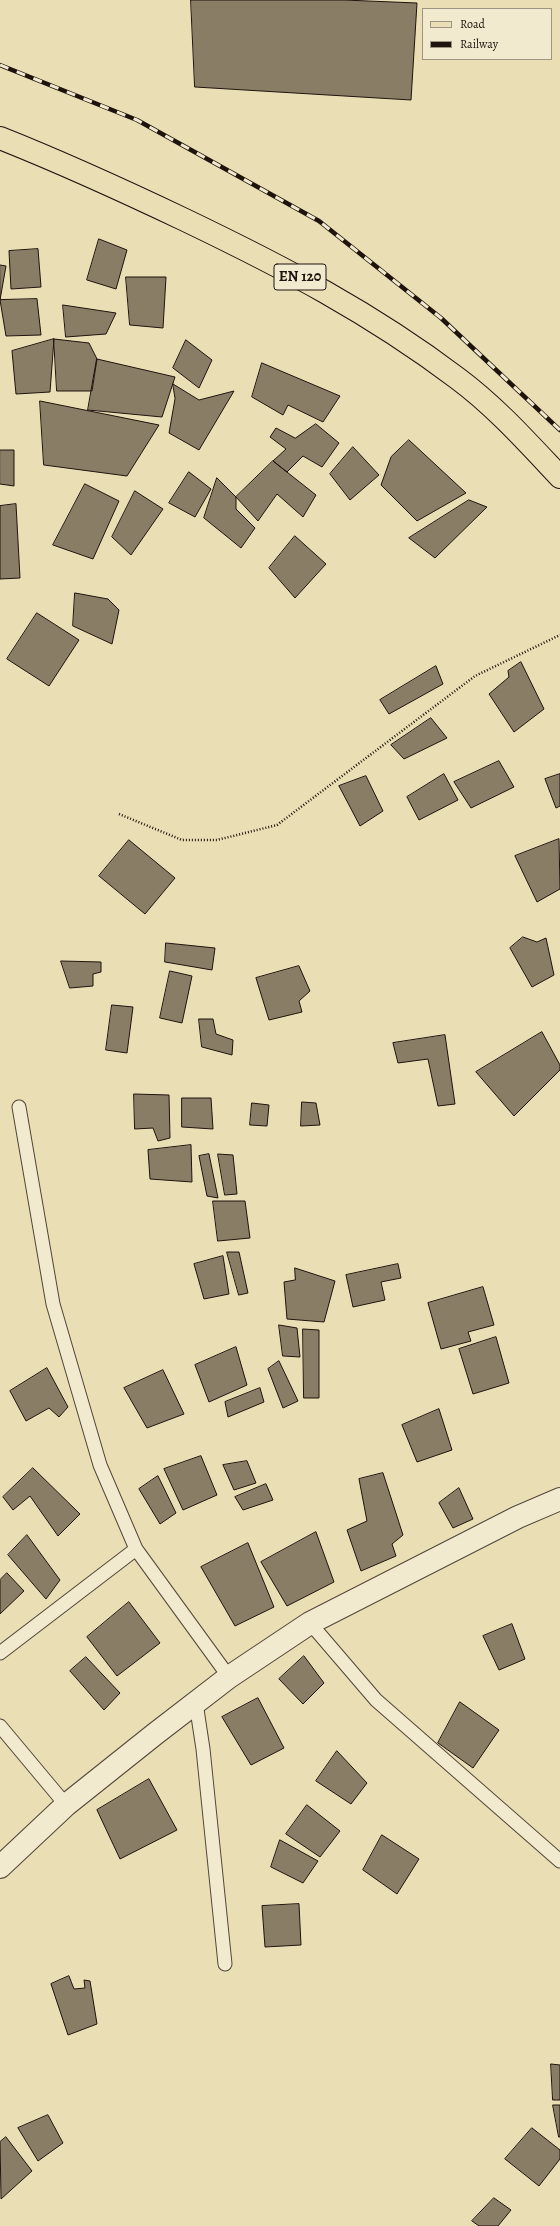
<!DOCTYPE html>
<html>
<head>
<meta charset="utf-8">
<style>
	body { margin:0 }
	#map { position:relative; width:560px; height:2226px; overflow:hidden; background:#eadeb5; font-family:Alegreya,serif }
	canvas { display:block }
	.legend { position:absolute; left:422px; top:8px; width:130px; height:52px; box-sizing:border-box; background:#f1eacf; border:1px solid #9d9482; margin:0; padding:5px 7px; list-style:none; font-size:12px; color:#1f130e }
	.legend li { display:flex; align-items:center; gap:8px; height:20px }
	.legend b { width:20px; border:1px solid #9d9482 }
</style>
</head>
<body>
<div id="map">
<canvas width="560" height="2226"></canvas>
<ul class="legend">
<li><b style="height:5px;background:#eadeb5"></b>Road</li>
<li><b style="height:5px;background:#1f130e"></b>Railway</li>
</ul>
</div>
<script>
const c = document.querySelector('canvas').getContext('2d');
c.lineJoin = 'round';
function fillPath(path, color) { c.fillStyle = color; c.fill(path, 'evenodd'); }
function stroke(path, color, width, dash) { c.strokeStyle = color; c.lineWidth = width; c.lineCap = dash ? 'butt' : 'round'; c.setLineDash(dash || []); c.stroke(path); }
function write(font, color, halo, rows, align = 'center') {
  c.font = font + ' Alegreya,serif'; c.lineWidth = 3; c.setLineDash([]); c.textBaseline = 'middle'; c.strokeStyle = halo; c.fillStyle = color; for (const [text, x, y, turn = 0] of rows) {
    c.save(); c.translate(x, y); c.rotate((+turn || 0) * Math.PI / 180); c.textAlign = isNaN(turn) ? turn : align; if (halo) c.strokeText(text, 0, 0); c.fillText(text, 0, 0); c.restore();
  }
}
const building = new Path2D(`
	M191,0H344L417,3L411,100L195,87Z
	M99,239L127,250L116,289L87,280Z
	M38,249L41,287L11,289L9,251Z
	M0,265L6,266L0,300Z
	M126,277H166L163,328L130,325Z
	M37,299L41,335L6,336L0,300Z
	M63,305L116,313L106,334L66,337Z
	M54,339L50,392L16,394L12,351Z
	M54,339L89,343L97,359L92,391H57Z
	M186,340L212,360L199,388L173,368Z
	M97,359L175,377L162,417L88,410Z
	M262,363L340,396L323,422L288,405L283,415L252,397Z
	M173,384L199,400L234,391L199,450L169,433L175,399Z
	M40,401L159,425L127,476L44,465Z
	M316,424L339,443L322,467L303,456L287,472L273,461L286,449L270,437L276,428L295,438Z
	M409,440L466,493L417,521L381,485L391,457Z
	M353,447L379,475L350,500L330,474Z
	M0,450H14V486L0,484Z
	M273,461L316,495L303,517L277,494L258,521L236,497Z
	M189,472L211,489L195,517L169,503Z
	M217,478L236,497V509L255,528L241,548L204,518Z
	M85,484L119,501L93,559L53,545Z
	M135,491L163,509L131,555L112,537Z
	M469,500L487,507L435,558L409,538Z
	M16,504L20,578L0,579V506Z
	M295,536L326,564L295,598L269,568Z
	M75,593L108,599L119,610L112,644L73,626Z
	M37,613L79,640L49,686L7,659Z
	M521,662L544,709L514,732L489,694L509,677L508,671Z
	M436,666L443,684L389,714L380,700Z
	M431,718L447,738L404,759L391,745Z
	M499,761L514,787L471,808L454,782Z
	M444,774L458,800L419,820L407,797Z
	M560,774V806L556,808L545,779Z
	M366,776L383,811L360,826L339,786Z
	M559,839L560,889L537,902L515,856Z
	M129,840L175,878L145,914L99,876Z
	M523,937L537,942L546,938L554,975L532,987L510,948Z
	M166,943L215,948L212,970L165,962Z
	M61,961L101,962V972L93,974V986L70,988Z
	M299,966L310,991L299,1001L302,1012L269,1020L256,978Z
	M170,971L192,976L182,1023L160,1018Z
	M112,1005L133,1007L127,1053L106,1050Z
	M199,1019H213L216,1034L233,1040L232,1055L202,1047Z
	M542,1032L560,1065V1070L514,1116L476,1072Z
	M445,1035L455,1104L438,1106L428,1059L398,1063L393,1043Z
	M134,1094L169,1095L170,1138L158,1141L153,1128L135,1129Z
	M182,1098H211L213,1129L182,1127Z
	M302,1102L316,1103L320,1125L301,1126Z
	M252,1103L269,1105L267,1126L250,1125Z
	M191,1145L192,1182L150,1179L148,1150Z
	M209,1154L218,1198L207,1196L199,1156Z
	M218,1154L233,1155L237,1194L225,1195Z
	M213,1201H245L250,1238L218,1241Z
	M227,1252H239L248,1293L239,1295Z
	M223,1256L229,1294L204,1299L194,1264Z
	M398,1264L401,1278L381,1282L385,1300L353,1307L346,1275Z
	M295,1268L335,1281L324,1322L287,1319L284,1282L295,1280Z
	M483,1287L494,1325L468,1332L471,1341L441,1349L428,1303Z
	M279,1325L297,1328L300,1357L283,1356Z
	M303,1329L319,1330V1398H304Z
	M496,1337L509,1383L473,1394L459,1349Z
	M236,1347L247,1385L209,1402L195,1365Z
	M279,1361L298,1401L283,1408L268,1369Z
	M47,1368L68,1407L59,1417L49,1408L26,1421L10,1391Z
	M163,1370L184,1414L147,1428L124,1388Z
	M260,1388L264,1402L228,1417L225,1402Z
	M439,1409L452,1450L417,1462L402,1425Z
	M201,1456L217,1495L183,1510L164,1469Z
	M247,1461L256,1483L234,1490L223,1465Z
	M33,1468L80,1514L58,1536L30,1496L13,1510L3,1497Z
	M383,1473L403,1535L392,1544L396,1556L361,1571L347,1530L367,1521L359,1479Z
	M158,1476L176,1513L160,1524L139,1489Z
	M266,1484L273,1500L243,1510L235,1497Z
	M459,1488L473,1519L453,1528L439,1503Z
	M316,1532L334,1582L287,1606L261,1562Z
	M27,1535L60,1580L46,1599L8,1555Z
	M248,1543L274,1607L235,1626L201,1567Z
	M7,1573L24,1591L0,1614V1580Z
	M129,1602L160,1643L117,1676L87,1637Z
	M512,1624L525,1659L499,1670L483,1636Z
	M304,1656L324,1683L303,1704L279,1679Z
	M86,1657L120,1693L104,1710L70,1671Z
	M258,1698L284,1748L251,1765L222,1717Z
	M460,1702L499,1730L473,1768L438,1743Z
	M337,1751L367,1783L351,1804L316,1781Z
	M149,1779L177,1830L120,1859L97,1810Z
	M307,1805L340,1831L320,1857L286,1834Z
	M382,1835L419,1859L397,1894L363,1870Z
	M280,1840L318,1861L303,1883L271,1867Z
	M299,1904L301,1945L265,1947L262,1906Z
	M69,1976L74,1989L85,1988L84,1980L90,1981L97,2024L68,2035L51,1984Z
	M551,2064L560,2065V2100H553Z
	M553,2105H560V2137H559Z
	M48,2115L63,2143L38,2161L18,2128Z
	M532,2128L560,2150V2159L539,2186L505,2159Z
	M6,2137L32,2171L1,2199L0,2142Z
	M494,2198L511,2210L498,2226H479L472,2221Z`);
const path = new Path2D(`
	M119,814L182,840H217L277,825L475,676L560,635`);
const lane = new Path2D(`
	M19,1107L53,1304L100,1465L136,1549L229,1677
	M310,1623L376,1700L560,1861
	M0,1653L136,1549
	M196,1703L203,1749L225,1964
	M0,1726L66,1805`);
const street = new Path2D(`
	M0,1867L66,1805L155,1734L229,1677L310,1623L518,1517L560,1499`);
const primary = new Path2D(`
	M0,138C63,163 124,191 185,220C283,267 371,313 457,378C495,406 528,443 560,477`);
const rail = new Path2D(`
	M0,65L137,120L319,221L441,318L560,430`);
const shields = [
	[300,277,52]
];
const shieldNames = [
	["EN 120",300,277]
];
fillPath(building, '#897d65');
stroke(building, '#1f130e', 1);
stroke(lane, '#524638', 15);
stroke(street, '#524638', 24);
stroke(primary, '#1f130e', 24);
stroke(path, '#1f130e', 2.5, [1, 2]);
stroke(lane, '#f1eacf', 13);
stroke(street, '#f1eacf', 22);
stroke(primary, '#eadeb5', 22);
stroke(rail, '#1f130e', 4.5);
stroke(rail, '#f1eacf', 3, [9]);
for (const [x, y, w] of shields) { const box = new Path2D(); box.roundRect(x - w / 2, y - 13, w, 26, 3); c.fillStyle = '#f1eacf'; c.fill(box); stroke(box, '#1f130e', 1); }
write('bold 15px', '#1f130e', null, shieldNames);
</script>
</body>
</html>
